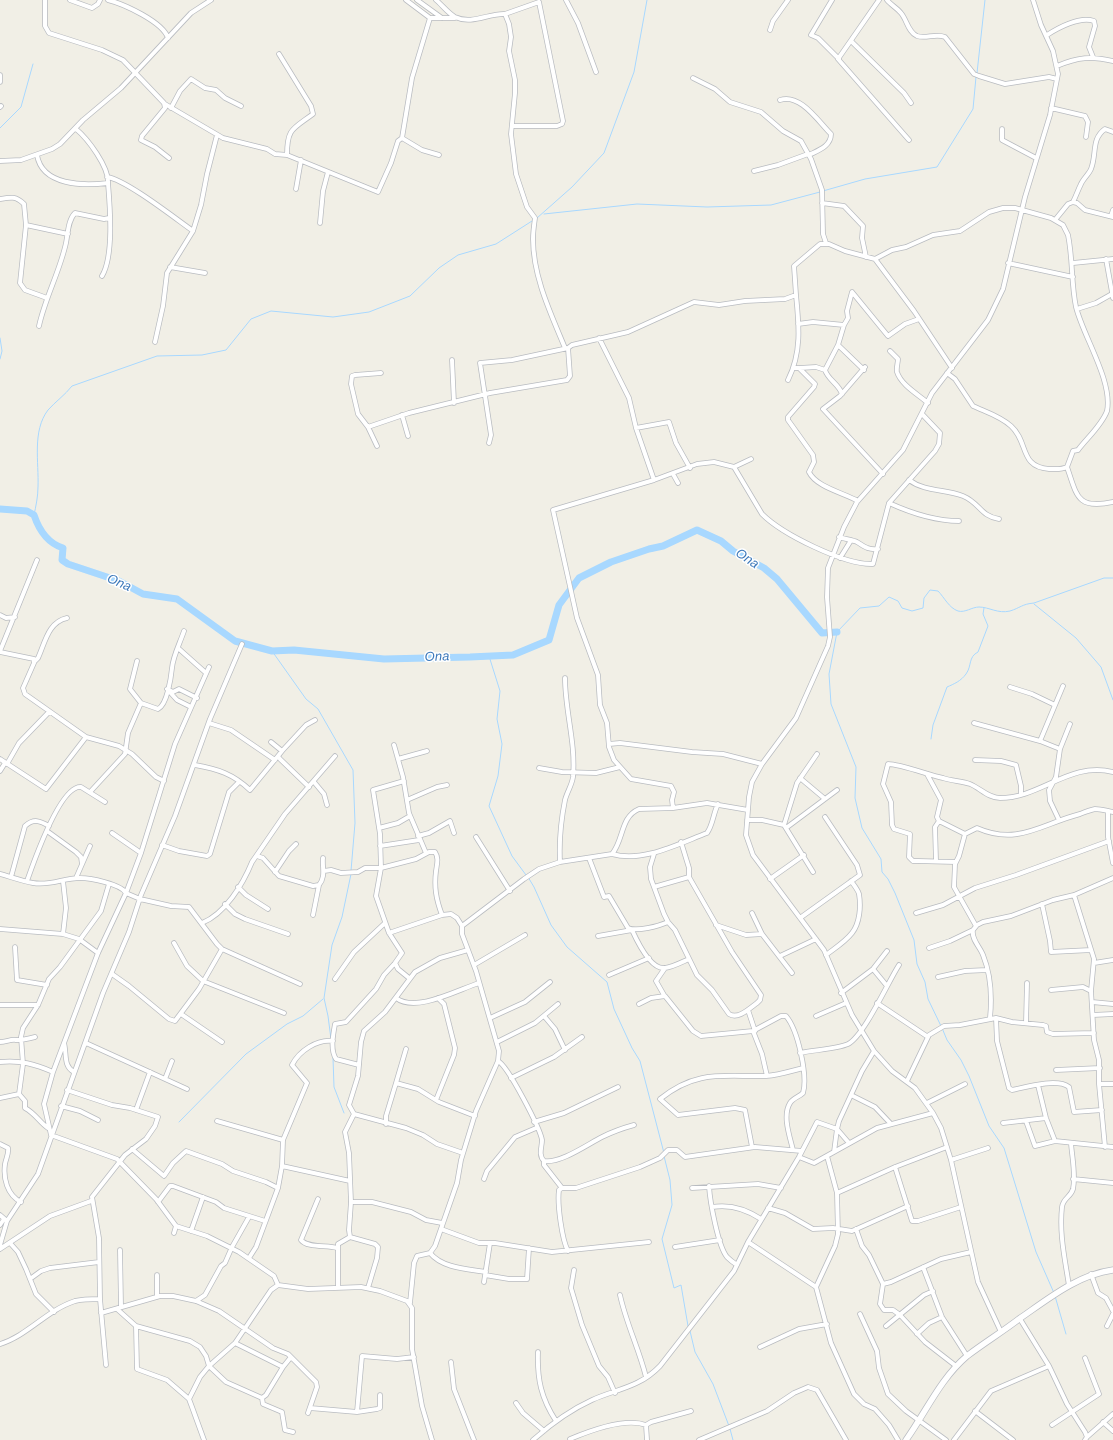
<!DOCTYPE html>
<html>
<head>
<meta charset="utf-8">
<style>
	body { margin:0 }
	canvas { display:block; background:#f1efe6 }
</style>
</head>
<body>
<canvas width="1113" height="1440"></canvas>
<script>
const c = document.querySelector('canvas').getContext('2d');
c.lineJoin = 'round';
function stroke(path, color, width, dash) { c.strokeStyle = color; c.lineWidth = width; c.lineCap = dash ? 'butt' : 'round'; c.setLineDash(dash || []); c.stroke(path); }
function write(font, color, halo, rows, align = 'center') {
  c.font = font + ' Helvetica,sans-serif'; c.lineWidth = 3; c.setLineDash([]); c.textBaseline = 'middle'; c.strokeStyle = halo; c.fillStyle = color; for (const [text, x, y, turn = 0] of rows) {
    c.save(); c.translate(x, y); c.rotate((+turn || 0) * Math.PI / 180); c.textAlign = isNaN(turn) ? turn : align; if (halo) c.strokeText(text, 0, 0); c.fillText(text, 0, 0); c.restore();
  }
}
const stream = new Path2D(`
	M977,73L985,0
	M0,128L21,107L33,64
	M823,191L865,179L937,167L973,109L976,77
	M544,214L637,204L707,207L771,205L820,192
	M537,218L572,187L604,153L634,72L647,0
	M0,338L2,351L0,359
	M34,515C36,506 38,496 38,487C39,462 32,431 48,410C55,402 65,395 72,386L157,356L202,355L226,350L251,319L271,311L333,317L369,312L410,296L439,268L458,255L496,244L532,221
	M1034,604L1076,638L1101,667L1113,700
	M272,651L306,699L318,709L353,770L355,823L351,871
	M489,656L500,691L497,719L502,744L498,776L489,806L512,856L526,875
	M931,739L933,725L947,687C954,684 961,681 966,674C972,666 968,657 978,652L988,626L983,614L984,608
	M528,877L534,887L551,925L567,947L607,982L614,1009L632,1048L640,1061L664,1153
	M941,1026L928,999L925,982L917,964L914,940L895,893L888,879L882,872L881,859L862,828L855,798L856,767L831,704L829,674L837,632L860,608L879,606L889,597L898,601L902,608L912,611L923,608L924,598L930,590L938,591C944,597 949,608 958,611C965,613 972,607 979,607C989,607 998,614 1010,611C1020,608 1022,604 1034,603L1104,578H1113
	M942,1028L947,1040L961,1060L969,1076L989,1126L1004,1148L1036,1252L1054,1293
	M331,1039L328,1016L324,998L332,945L342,917L351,874
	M333,1058L334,1087L344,1113
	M179,1122L246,1054L287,1024L303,1016L323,999
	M664,1156L670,1180L672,1205L662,1239L674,1288L681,1285L688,1326
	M1055,1296L1066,1334
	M690,1331L695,1352L713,1384L729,1426
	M730,1429L733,1440`);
const river = new Path2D(`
	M0,509L27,511L34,515C39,530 47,543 63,548L62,560L68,564L119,581L143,594L177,599L235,641L272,651L294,650L384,659L470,657L513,655L549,640L559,605L579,578L611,562L649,549L663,546L697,530L721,541L733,551L764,568L777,579L822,633L837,632`);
const street = new Path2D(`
	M45,0V26L49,33L102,50L123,60L164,103L165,108L142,136L141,140L155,147L169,158
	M70,0L92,8L98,4L100,0
	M108,0C124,4 163,22 168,38
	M406,0L430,18H455
	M417,0L442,18
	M436,0C442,5 449,14 455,17C472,25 489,13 505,14L509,24L511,37L509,51L515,80V93L511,134L516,174L527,207L535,218C534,225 533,232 533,239C533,277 551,314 565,348
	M566,0L578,23L596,72
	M832,0L811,35L818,38L839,59
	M879,0L838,59L909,140
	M887,0C891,5 897,8 901,13C907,20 908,32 917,36C926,39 936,33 945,37L974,74L979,76L1005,84L1049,77L1057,79
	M505,14L539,2L563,121L562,124L557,126H512
	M430,18L412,78L402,138L422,150L439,155
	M770,30L773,21L788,0
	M1047,35C1058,28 1080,16 1094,21L1095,26L1089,47L1093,57
	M851,41L904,93L911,103
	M279,54L311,106L313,114C293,129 287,128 287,155
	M1057,66C1078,57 1091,56 1113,61
	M0,75V82
	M693,78L715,89L730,102L761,112L783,131L801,141L811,159L822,190L823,234L826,243
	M780,100C800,93 818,121 831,134C831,146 819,150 809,155
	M165,104L223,138L267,149L275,154L287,155L378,192L391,163L398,141L402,138
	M0,107L1,106
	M171,108L180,91L191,79L205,88L216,90L225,98L241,106
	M1051,108L1085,116L1088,122L1086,137
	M1002,129V140L1036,158
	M37,155C42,186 84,186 108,183C109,167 88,139 76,129
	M0,161L21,160L52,149L60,144L83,120L121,88L191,13L211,0
	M754,171L778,165L808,154
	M107,177C125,179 176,219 193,231
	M296,189L301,160
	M0,199C11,197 16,196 24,204L26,225L68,234
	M1073,202C1076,196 1078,190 1081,184C1083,179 1089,174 1091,169C1097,154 1091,139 1105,129L1113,132
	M822,203L844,206L863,226L862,238L866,257
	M1111,216L1113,210
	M1055,220L1068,204L1073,202L1077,203L1085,210L1113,217
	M320,223L323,191L328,172
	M26,225L20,283L25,290L47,298
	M875,259L914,311L952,368
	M1106,259L1113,298
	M1008,263L1073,277
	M1073,263L1113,259
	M170,267L205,273
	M102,276C114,256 110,207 108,183
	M1077,309L1096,303L1112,294
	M798,324L813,322L844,325
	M39,326C45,298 60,271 66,243C68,233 68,220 75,213L104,219L109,218
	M599,338L629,398L636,428L654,480
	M155,342L163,306L167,273L193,231L201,205L207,174L217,135
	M838,345L825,370C828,380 839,384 842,394
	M890,351L898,359C898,363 896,368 897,372C901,385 919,395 928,403
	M452,360L454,403
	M865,367L840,396L823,409L883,474
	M794,368H799L815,384L814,387L788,417V420L813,455L814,462L809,472C816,487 844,493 858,501
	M800,368L816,367L825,370
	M864,370L838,345L844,325L848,318L847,311L852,292L888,336L905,324L919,319
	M947,373L955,379L973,406C986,412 1000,416 1011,426C1029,442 1019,467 1049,469C1056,469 1061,470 1067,467
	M788,380C802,352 799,325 796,295
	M402,415L408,436
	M368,427L409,413L490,393L567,380L570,376L568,348L572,345L628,332L694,302L719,305L745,301L785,299L796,295L794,266L820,244H829L845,251L875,259L892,250L906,247L933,235L960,231L989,212L1003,208H1015L1051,218L1063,225L1068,235C1073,259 1071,284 1076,307C1083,336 1113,381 1107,411C1102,425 1087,438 1078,450L1073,451L1067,467C1077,496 1077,510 1113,502
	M636,428L669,422L676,443L690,468
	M489,443L491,435L480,363L512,360L568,348
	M377,446L368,427L358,414L351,384L352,376L355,375L381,373
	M734,467L762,514C782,534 844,565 873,564L889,503L935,451L939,444L940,433L922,414
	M673,474L678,483
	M909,480C925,492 945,489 963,496C980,503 980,516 999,519
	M889,503C911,513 934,521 959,521
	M839,537C845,539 853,540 857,542C865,547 868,550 878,549
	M840,558L850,542
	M0,615L6,618L15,617
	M178,648L206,673
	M0,651L37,560
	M0,652L34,659V663L23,688L25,694L86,737L119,746L132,754L156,777L164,781
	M137,661L130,689L141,703L158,709C167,705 171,678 172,668C173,656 180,643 184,631
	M34,662L38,658C45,643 48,622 67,618
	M209,667L175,744L141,853L126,893L98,953L53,1072L44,1104L51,1135L117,1159L156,1199L176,1226L207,1236L239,1252L274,1276L278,1285
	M1010,687L1032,694L1055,705
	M191,707L177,700L167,689L173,692L179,689L197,698
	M209,723L231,730L275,760
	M974,723L1040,741L1060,749
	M1040,741L1063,686
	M271,742L282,751L278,756L280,759L309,787
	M609,744L620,743L692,752L723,754L762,764
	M394,745L403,777L409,813L426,853
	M282,751L306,725L315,720
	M0,759L46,789L86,737
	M398,759L427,751
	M975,760L1001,761L1016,765L1021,786V795
	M7,764L19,743L49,712
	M195,765C218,769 233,774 250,790L278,756
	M539,768L562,772L596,773L620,767
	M0,771L5,763
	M927,774L941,800L937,817L939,821L965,834
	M800,778L825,799
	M404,781L373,790L380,834L381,868L376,896L389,933L402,953L395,963L398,969L409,978
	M314,782L324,794L327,805
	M91,791L125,754L128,733L141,703
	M407,800L437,787L447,785
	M673,808L672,800L674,792L671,786L631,779L614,760L609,747L607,723L600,705L598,675L577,618L553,510L654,480L697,464L714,462L734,467L751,459
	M1108,811V837L1113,863
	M747,820H762L784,825L813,872
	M1059,820L1050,801L1049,790L1056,777L1060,749L1070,724
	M784,825L797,783L817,754
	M379,828L398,823L410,816
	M786,828L837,790
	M47,831L76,852L81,857L82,864
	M112,833L141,853
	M418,836L429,833L450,821L454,833
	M476,837L510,891
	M162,845L179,851L207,856L210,854L229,792L239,782
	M380,846L419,840
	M612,854C642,863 678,844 707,833C713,825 713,814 718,804
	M654,854L650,867L651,879L664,914L668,922L675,930L697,975L712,990L729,1014C738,1020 750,1008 757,1003L760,1000L761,995L732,952L689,877V868L681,842
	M257,856L263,858L279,876L313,886L319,885C326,877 322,867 323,858
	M589,858L604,897L609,896L628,928C637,932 659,926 668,922
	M936,861L935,827L939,821
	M560,862C559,842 561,820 565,800C567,792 572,785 573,777C576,743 565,711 565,678
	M956,862L918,861H913L909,857L910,834L894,829L892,825L891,802L883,784L888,764C900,764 929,775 943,778C952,781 962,781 970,784C980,788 988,798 1000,798C1041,798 1070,761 1113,772
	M324,871L331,870L341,873L358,872L365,868H381L416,859L429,852H435C439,858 437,864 436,871C434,887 436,899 442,915
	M275,872L289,851L296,844
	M0,874C11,877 22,881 33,883C51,886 63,878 80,878C90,878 121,884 126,893L140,899L171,906L189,907L217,944L222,949L300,984
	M11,877L25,826C34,818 40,821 49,826
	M76,878L90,846
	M770,879L804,855
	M27,881C33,864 60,785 81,787L105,802
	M238,887L246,895L268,909
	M654,887L689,877
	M1074,895L1094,959L1091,991L1094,1040L1099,1060V1084L1105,1147
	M225,904L235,914L245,919L288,934
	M1042,904L1050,941L1051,952L1091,950
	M752,913L762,934L792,973
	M916,913L943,905L975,888L1016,875L1109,841
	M313,915L319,885
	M800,918L860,875L857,865L825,817
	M202,923C225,914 243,884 252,862L285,814L335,756
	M716,925L746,935L762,934
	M462,926L524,879L539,869L560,862L612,854C624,840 620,817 639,809L673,808L707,803L748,810
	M976,926L954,887L955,864L959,856L965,834L977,828C1018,846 1041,824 1080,814C1085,812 1090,810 1095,809C1101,809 1107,811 1113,812
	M0,929L63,934L79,939L98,953
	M973,930C971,939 980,947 983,955C991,975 992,998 990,1018
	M389,933L442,915L451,914L457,918L462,926V934L476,971L499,1051L498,1061L476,1111L461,1160L457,1183L435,1246L430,1253L417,1256L414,1263L410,1303
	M63,934L66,908L63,881
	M598,936L632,930C637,941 651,970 665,968C673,967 682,962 689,959
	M174,943L187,966L203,981L284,1013
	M15,947L17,980L47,985
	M929,948L950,941L973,930L977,925L983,922L1011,916L1053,900L1074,895L1113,878
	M826,955C835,948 845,942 852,933C860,923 861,906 859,894C858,890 854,885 851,881
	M780,956L816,939
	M1094,963L1113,960
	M474,965L525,935
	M873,969L887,986
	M112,974L129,986L169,1019L175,1021L199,989L222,949
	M609,975L649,958
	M938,977L965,971L987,970
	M335,979L354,952L385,923
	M1051,990L1083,987L1091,991
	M841,993L873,969L887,951
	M664,995L656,981L665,968
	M396,998C416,1013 457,990 479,983
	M1092,1002L1113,1004
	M877,1003L928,1037
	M639,1004L651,998L665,996L693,1031L701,1036L753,1031L781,1016H786C798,1030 808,1076 803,1093C799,1097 793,1098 790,1103C782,1116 790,1137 793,1150
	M0,1005H38
	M748,1010L755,1031
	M181,1014L222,1042
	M1093,1015L1113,1014
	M544,1016L555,1029L565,1050
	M816,1016L846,1003
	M490,1018L525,1002L550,982
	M996,1018L997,1041L1009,1088L1012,1090C1026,1087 1057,1078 1069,1087L1074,1112L1102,1110
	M1026,1023L1027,983
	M753,1031L762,1054L767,1076
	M0,1042C6,1042 11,1039 16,1040C23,1040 28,1039 35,1037
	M497,1042L535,1023L558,1004
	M64,1043C67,1054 63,1066 74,1072
	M86,1043L187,1089
	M406,1049L396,1083L418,1089L439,1102L475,1116
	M800,1053C813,1050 837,1049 848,1044C864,1036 888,982 899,965
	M498,1061C508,1066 540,1128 542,1140C542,1147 538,1155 544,1161C560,1164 588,1144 602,1137C612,1132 623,1128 634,1125
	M0,1062C20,1060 35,1064 53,1072
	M359,1065L336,1059C330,1050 333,1035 335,1024L346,1022L376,989L384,975L395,963
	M1056,1070L1100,1068
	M511,1078L554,1057L582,1037
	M165,1079L172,1061
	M907,1081L929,1035L944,1026L960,1025L996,1018L1012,1022L1043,1025L1046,1026L1047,1032L1053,1034L1094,1033
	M1099,1084H1113
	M1038,1085L1046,1118L1055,1141
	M67,1090L112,1105L130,1108L158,1117L155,1126L146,1139L125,1155L92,1197L99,1238L100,1299L106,1365
	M851,1095L875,1107L891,1124
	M0,1098L19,1094
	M436,1100L454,1055L455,1048L444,1004L438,998
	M927,1103L965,1084
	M61,1106L80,1111L98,1120
	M136,1110L150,1072
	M354,1114L345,1132L349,1153L351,1202L349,1230L350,1237L375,1244L378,1247L377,1258L368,1288
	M217,1121L283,1140
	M1026,1121L1035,1146L1055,1141L1113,1147
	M534,1122L564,1113L618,1087
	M1003,1123L1046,1118
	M386,1124V1116L396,1083
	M48,1128C39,1122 36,1114 25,1108V1101L19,1094L23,1064L21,1037L23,1028L38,1005L49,979L60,967L101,911L109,884
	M0,1144L8,1148C9,1154 6,1158 5,1164C3,1178 7,1195 21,1202
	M752,1147L745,1110L735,1108L678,1115L660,1099C697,1069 724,1077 766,1076C779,1075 791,1071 803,1068
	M132,1149L164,1176L173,1163L186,1151L222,1164L233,1171L266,1182L278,1188
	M834,1152L837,1129L839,1121L862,1071L874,1051
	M463,1153L437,1144L423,1135L406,1128L354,1114L349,1105L358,1076L361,1042L364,1031L385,1012L415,972L440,958L468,950
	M799,1157L814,1163L877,1128L933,1113
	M951,1160L988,1148
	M544,1161V1165L562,1188H576L640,1167L660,1158L668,1150H677L685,1157L755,1147L802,1151
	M282,1166L350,1181
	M895,1167L912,1221H918L961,1207
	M484,1179L487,1171L515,1137L536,1128
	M1073,1179L1113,1183
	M709,1186C710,1202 718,1246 727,1257C730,1260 734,1263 737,1265
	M562,1188L559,1190C557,1204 562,1240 568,1251
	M692,1188L758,1184L781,1188
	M837,1193L895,1167L947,1147
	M318,1199L301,1240C307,1248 327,1245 337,1248
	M158,1202L170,1186H173L216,1202L224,1208L265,1221
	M351,1202H372L411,1212L426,1220L442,1223
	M712,1207C730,1204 746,1209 761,1219
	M768,1208L785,1213L813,1229L833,1228L852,1231L908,1206
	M0,1215L7,1221
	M0,1225L4,1219
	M441,1229L479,1243H495L552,1252L649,1242
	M856,1229L862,1246L869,1255L883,1284
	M191,1231L203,1197
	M174,1233L176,1226
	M748,1242L816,1287L831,1343L854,1394L864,1404L875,1409L889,1425L898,1440
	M10,1243L18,1252L26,1269L36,1294L54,1312
	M0,1245L7,1221L38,1174L103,993L129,932L141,895L175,816L210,719L242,644
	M675,1247L720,1240
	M0,1249L50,1216L91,1201
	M120,1250L121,1306
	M430,1253C442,1268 467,1269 486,1272
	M249,1258L256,1247L278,1188L282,1166L283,1140L307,1083L292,1065C299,1051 317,1039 333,1041
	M923,1267L942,1317L967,1356
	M574,1270L571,1288L582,1325L599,1366L608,1377L615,1393
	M1091,1274L1098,1293L1106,1298L1113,1311
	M485,1275L509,1279H527L529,1248
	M30,1279L41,1271L50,1268L99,1262
	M484,1282L490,1243
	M883,1284L880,1304L884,1310H893L900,1315L925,1342L956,1366
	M883,1284L891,1282L941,1259L971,1252
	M1069,1286C1065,1259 1059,1234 1062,1207C1063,1198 1071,1197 1073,1189C1076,1175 1072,1157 1071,1143
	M816,1287L835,1246L838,1234L837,1193L827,1156
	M338,1288V1244L350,1237
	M620,1295C626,1323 639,1349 646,1377
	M157,1296V1275
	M196,1301L205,1295L221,1266L225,1263L232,1247L249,1217
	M117,1309L136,1326L137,1369L167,1380L189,1399
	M101,1313L160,1296H173L196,1301L219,1311L273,1348L288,1354L316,1382L317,1387L308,1413
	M860,1314L877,1351L879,1368L888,1394L906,1411L946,1440
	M1020,1319L1049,1366L1067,1404L1085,1432L1087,1437L1085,1440
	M136,1326L190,1341L200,1347L206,1356L209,1366L226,1382L262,1398L263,1404L282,1412L285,1430L293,1432
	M886,1326L924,1295L933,1291
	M1107,1326L1113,1314
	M1001,1332L978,1282L951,1160L941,1128L933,1113L915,1088L892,1071L874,1051L852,1015L824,950L753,855L746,835L749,797L752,782L762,764L796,718L828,646L830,637L827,597L828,568L844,527L857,502L903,450L932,393L988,320L1003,289L1025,197L1050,115L1058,74L1053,51L1041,25L1033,0
	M917,1334L929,1323L942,1317
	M235,1343L283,1367
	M0,1344C27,1336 47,1310 75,1301C83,1299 92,1299 100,1299
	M760,1347L799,1329L827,1324
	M538,1352C537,1379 541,1398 556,1421
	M451,1362L454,1389L474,1440
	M262,1398L266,1395L283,1367L291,1357
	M516,1403L523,1413L544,1431
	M310,1408L357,1412L377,1409L380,1408V1395
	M975,1411L1013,1440
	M357,1412L362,1356L397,1359L414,1357
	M1103,1422L1113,1431
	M646,1425L651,1422L691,1411
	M646,1425L647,1440
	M1052,1425L1099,1394L1085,1358
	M1087,1437L1113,1414
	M570,1439C589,1431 625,1417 646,1425
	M204,1440L192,1407L189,1399L200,1377L209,1366L235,1343L271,1290L278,1285L308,1289L361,1287L380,1291L407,1301L412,1308V1349L422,1406L432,1440
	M533,1440C551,1424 570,1410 592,1400C616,1389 639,1388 660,1366L734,1271L748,1242L799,1157L817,1122L837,1129L849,1143
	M699,1440L767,1411L794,1393L808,1387L817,1390L846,1440
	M954,1440L991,1391L1049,1366`);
const secondary = new Path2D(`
	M906,1440C926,1412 940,1379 967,1356C984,1343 1002,1332 1019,1319C1048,1299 1077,1275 1113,1270`);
const waterNames = [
	["Ona",747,559,34],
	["Ona",119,583,24],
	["Ona",437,657,-2]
];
stroke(stream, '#a8d8ff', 1);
stroke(river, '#a8d8ff', 7);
stroke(street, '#b9bcc1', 5.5);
stroke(secondary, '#babdc3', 7);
stroke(street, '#fff', 4);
stroke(secondary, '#fff', 5.5);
write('italic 13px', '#3c78ba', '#fff', waterNames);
</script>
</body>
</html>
